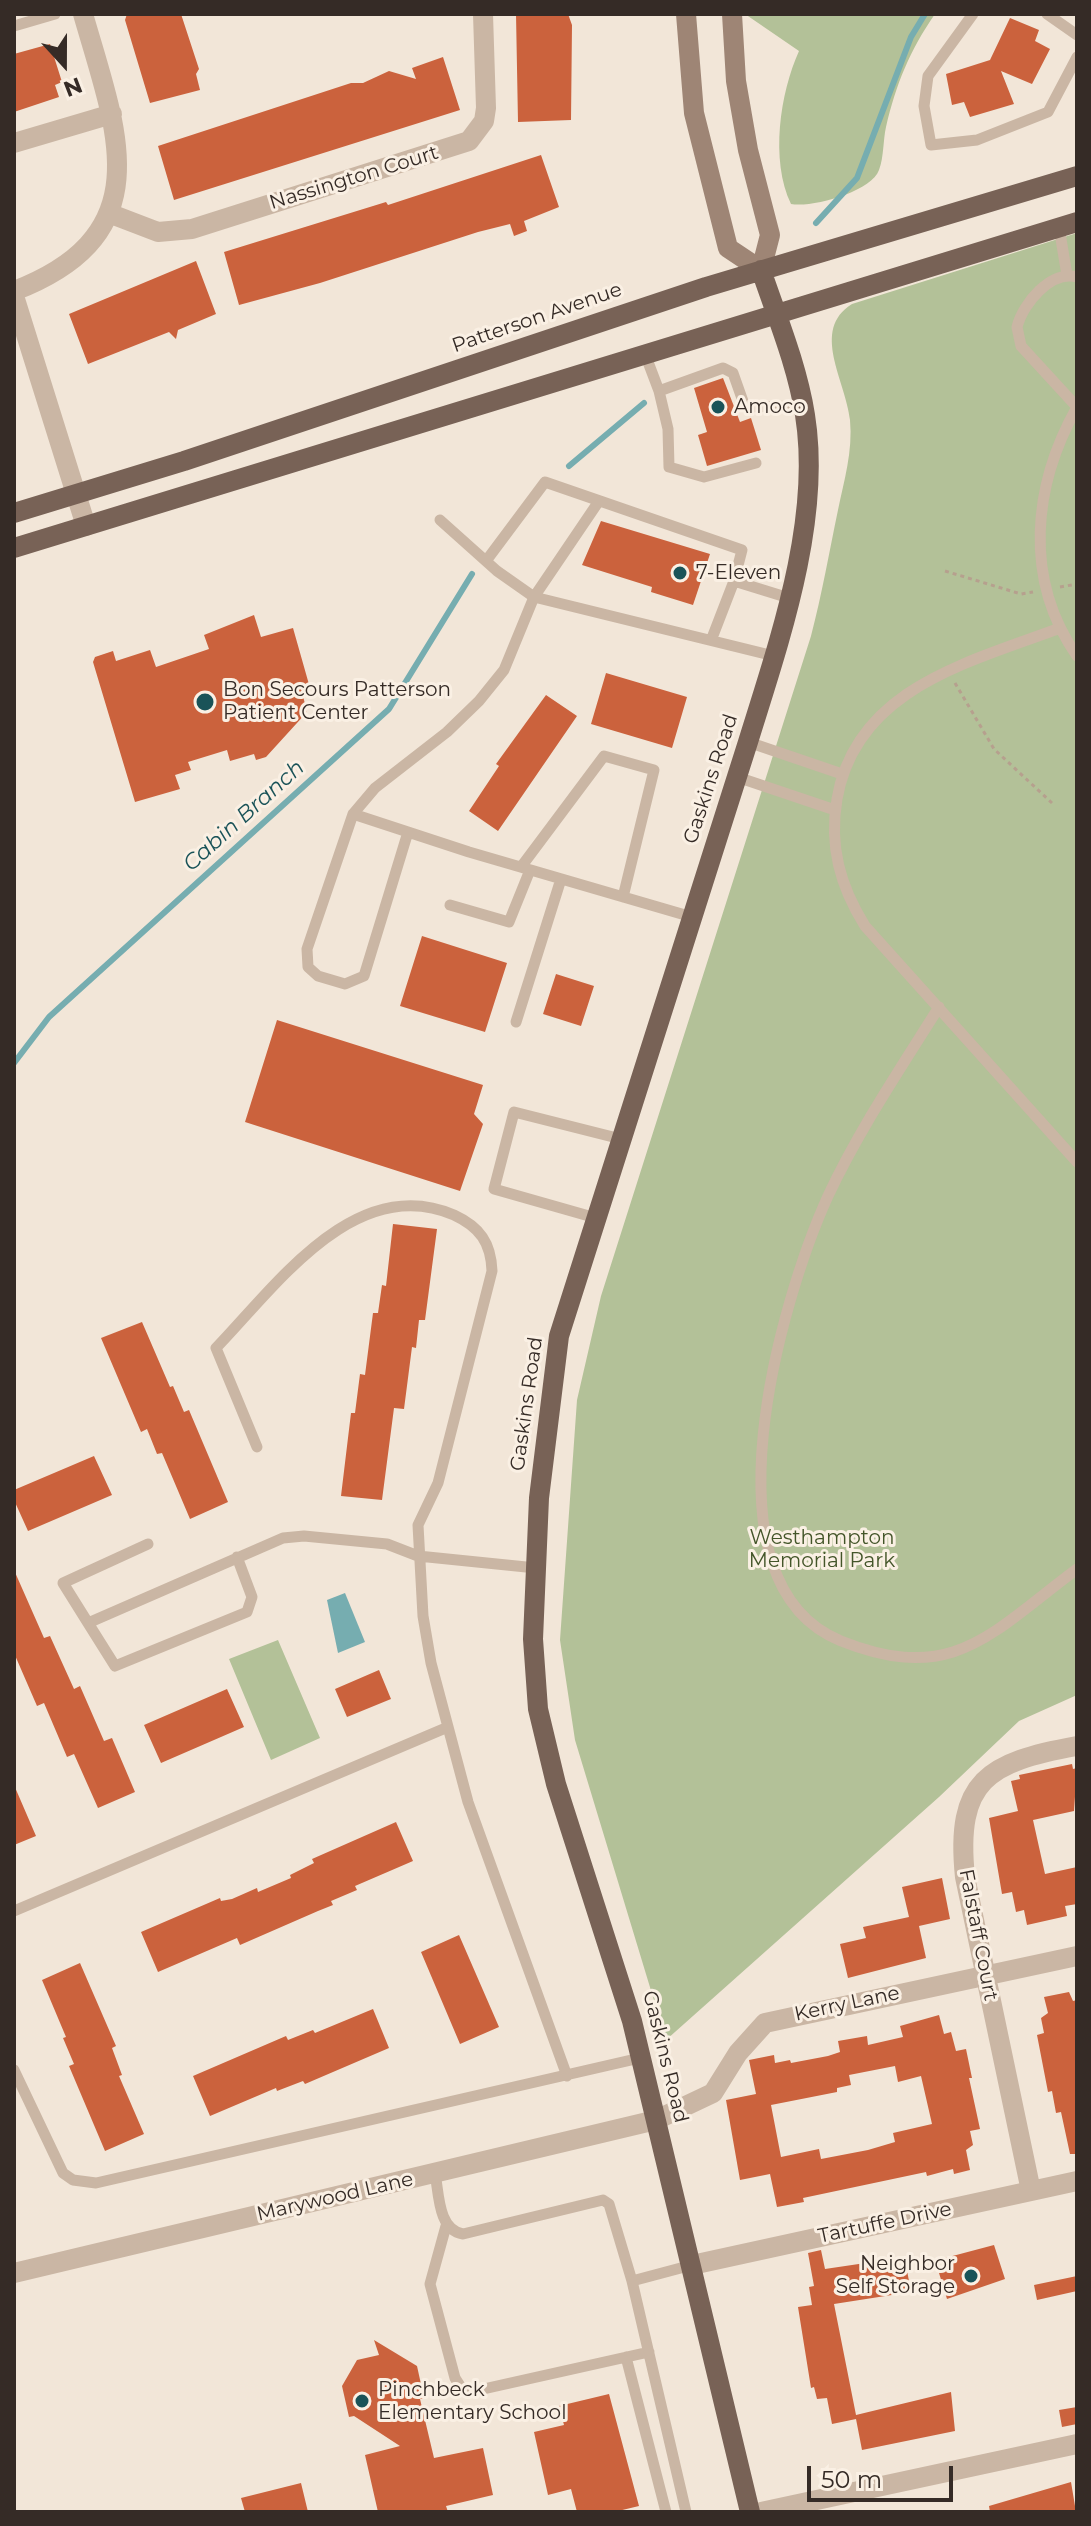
<!DOCTYPE html>
<html>
<head>
<meta charset="utf-8">
<style>
	body { margin:0 }
	#map { position:relative; width:1091px; height:2526px; overflow:hidden; background:#f2e6d8; font-family:Montserrat,sans-serif }
	canvas { display:block }
	.frame { position:absolute; inset:0; border:16px solid #352b26; pointer-events:none }
	.north { position:absolute; left:24px; top:24px; width:80px; height:80px; -webkit-text-stroke:6px #faf0e4; paint-order:stroke; rotate:159deg; font-size:22px; font-weight:700; line-height:32px; text-align:center; color:#352b26 }
	.north::after { content:''; display:block; margin:auto; width:28px; height:36px; background:#352b26; clip-path:polygon(50% 0,100% 100%,50% 72%,0 100%) }
	.scale { position:absolute; left:807px; top:2466px; width:146px; height:36px; box-sizing:border-box; border:4px solid #352b26; border-top:0; padding-left:10px; font-size:24px; line-height:28px; white-space:nowrap; color:#352b26; -webkit-text-stroke:6px #faf0e4; paint-order:stroke }
</style>
</head>
<body>
<div id="map">
<canvas width="1091" height="2526"></canvas>
<div class="frame"></div>
<div class="north">N</div>
<div class="scale">50 m</div>
</div>
<script>
const c = document.querySelector('canvas').getContext('2d');
c.lineJoin = 'round';
function fillPath(path, color) { c.fillStyle = color; c.fill(path, 'evenodd'); }
function stroke(path, color, width, dash) { c.strokeStyle = color; c.lineWidth = width; c.lineCap = dash ? 'butt' : 'round'; c.setLineDash(dash || []); c.stroke(path); }
function write(font, color, halo, rows, align = 'center') {
  c.font = font + ' Montserrat,sans-serif'; c.lineWidth = 6; c.setLineDash([]); c.textBaseline = 'middle'; c.strokeStyle = halo; c.fillStyle = color; for (const [text, x, y, turn = 0] of rows) {
    c.save(); c.translate(x, y); c.rotate((+turn || 0) * Math.PI / 180); c.textAlign = isNaN(turn) ? turn : align; if (halo) c.strokeText(text, 0, 0); c.fillText(text, 0, 0); c.restore();
  }
}
const green = new Path2D(`
	M935,14C910,50 896,84 886,127C883,140 884,157 879,170C871,192 812,208 791,204C770,160 780,93 799,51L745,14Z
	M1077,233V1695L1019,1721L939,1797L666,2040L575,1740L560,1640L577,1400L601,1296L811,636C822,594 829,553 838,510C844,481 853,451 850,420C846,381 810,330 852,304Z
	M278,1640L320,1738L271,1760L229,1659Z`);
const water = new Path2D(`
	M345,1593L365,1642L338,1653L327,1600Z`);
const stream = new Path2D(`
	M816,223L857,178L911,37L925,14
	M569,466L644,403
	M14,1063L49,1017L389,709L472,574`);
const building = new Path2D(`
	M127,14H181L199,69L196,74L200,90L150,103L125,20Z
	M516,14H568L572,25L571,120L518,122Z
	M1010,18L1039,30L1035,41L1050,49L1032,84L1001,71L1014,104L970,117L964,102L952,105L946,74L990,60Z
	M50,44L62,82L55,85L59,97L14,112V54Z
	M443,57L460,110L174,200L158,146L351,83H363L389,71L416,79L412,68Z
	M541,155L559,207L524,221L527,231L514,236L510,224L478,232L320,283L239,305L224,252L386,202L388,205Z
	M196,261L216,314L178,330L176,339L169,332L88,364L69,314Z
	M723,378L740,422L751,418L761,450L707,466L698,435L707,432L694,388Z
	M601,521L710,554L693,605L651,592L652,587L582,565Z
	M254,615L261,637L293,628L310,688L302,692L307,712L266,757L256,760L254,754L230,761L227,750L188,762L191,770L175,775L180,789L135,802L93,662L95,657L113,651L116,661L150,650L156,667L209,649L204,635Z
	M606,673L687,697L672,748L591,724Z
	M546,695L577,716L498,831L469,811L499,766L496,764Z
	M422,936L507,963L485,1032L400,1006Z
	M556,974L594,986L581,1026L543,1014Z
	M277,1020L483,1085L474,1114L483,1124L460,1191L245,1122Z
	M393,1224L437,1229L425,1320H419L416,1348L412,1347L404,1409L394,1408L382,1500L341,1496L351,1413H355L360,1374L365,1375L373,1313H378L382,1285L386,1286Z
	M142,1322L170,1387L173,1386L184,1412L189,1410L228,1502L190,1519L162,1453L157,1454L147,1429L141,1432L101,1338Z
	M94,1456L112,1495L28,1531L14,1500V1490Z
	M14,1570L44,1638L50,1636L74,1689L80,1686L104,1741L112,1738L135,1792L98,1808L74,1754L67,1757L44,1703L37,1706L14,1653Z
	M379,1670L391,1699L347,1717L335,1689Z
	M227,1689L244,1727L161,1763L144,1725Z
	M1072,1764L1073,1769L1077,1768L1074,1811L1033,1820L1045,1874L1077,1867V1904L1065,1906L1067,1916L1027,1925L1024,1910L1016,1912L1012,1892L1002,1894L989,1818L1018,1811L1011,1781L1020,1779L1019,1775Z
	M14,1785L36,1836L14,1845Z
	M396,1822L413,1861L355,1886L357,1890L331,1901L333,1905L318,1911L240,1945L237,1938L158,1972L141,1932L220,1898L221,1901L232,1899L257,1888L258,1892L291,1878L290,1875L314,1863L312,1859Z
	M942,1878L950,1919L919,1926L926,1958L848,1978L840,1944L866,1938L863,1927L909,1917L902,1887Z
	M459,1935L499,2027L460,2044L421,1952Z
	M80,1963L116,2046L112,2048L122,2075L119,2076L144,2134L105,2151L69,2066L74,2064L63,2038L66,2037L42,1980Z
	M1069,1992L1073,2001L1077,2000V2154H1070L1061,2112L1056,2113L1052,2091L1048,2092L1037,2035L1044,2033L1041,2018L1048,2013L1044,1997Z
	M373,2009L389,2048L305,2084L303,2081L277,2091L276,2088L210,2116L193,2076L286,2036L288,2040L313,2030L315,2033Z
	M939,2015L944,2034L951,2032L956,2051L966,2049L972,2078H969L980,2129L970,2131L973,2145L966,2150L970,2170L954,2174L953,2169L927,2176L926,2172L803,2198L804,2202L777,2207L770,2174L740,2180L726,2100L756,2094L749,2060L774,2055L775,2063L790,2060L791,2063L828,2056L840,2052L838,2041L867,2036L868,2045L903,2037L900,2026ZM895,2066L898,2082L921,2076L932,2124L893,2133L895,2142L868,2150L821,2159L819,2149L781,2157L771,2105L837,2092V2088L851,2085L849,2075Z
	M994,2245L1005,2279L947,2299L939,2273L949,2269L945,2258Z
	M821,2250L825,2269L879,2261L883,2270L906,2265L911,2292L834,2304L856,2415L951,2392L955,2431L862,2450L856,2419L832,2424L827,2398L817,2399L814,2387L811,2388L798,2307L812,2305L809,2287L814,2286L808,2253Z
	M1077,2276V2291L1037,2300L1034,2285Z
	M374,2340L417,2366L424,2398L420,2399L434,2458L483,2448L493,2495L446,2506L448,2512H378L365,2455L400,2446L354,2416L349,2417L342,2386L357,2360L379,2355Z
	M609,2394L639,2506L614,2512H577L571,2489L548,2495L534,2432L564,2425L559,2406Z
	M1077,2407V2424L1062,2427L1059,2410Z
	M1071,2482L1076,2512H990L989,2506Z
	M301,2483L308,2512H245L241,2498Z`);
const path = new Path2D(`
	M945,571L1021,594L1033,592
	M1060,587L1077,584
	M955,683L994,749L1052,803`);
const lane = new Path2D(`
	M973,14L928,76L924,106L931,145L977,140L1048,112L1077,57
	M1047,14L1077,35
	M14,26L55,14
	M1059,227L1067,275
	M645,354L659,391
	M1077,407C1033,485 1023,579 1077,656
	M1077,407L1021,346L1017,327C1023,303 1051,270 1077,277
	M756,463L704,477L669,467L668,429L659,391L723,368L733,373L745,407L803,406
	M440,520L497,571L534,597L774,656
	M486,561L545,482L742,550L734,581L789,598
	M1060,628C970,662 856,688 837,799C829,846 840,886 865,926L1077,1162
	M712,638L734,581
	M748,742L842,774
	M737,777L835,810
	M353,814L469,852L692,917
	M408,832L364,976L345,984L318,976L308,967L307,949L353,814L375,788L447,732L479,701L504,670L534,597L599,501
	M521,867L604,756L654,770L623,897
	M450,905L509,922L530,870
	M939,1007C900,1069 859,1130 828,1196C782,1297 697,1583 841,1641C954,1686 992,1632 1077,1569
	M516,1022L561,879
	M596,1218L494,1189L514,1112L621,1139
	M257,1447L216,1348C275,1287 355,1172 454,1215C480,1227 491,1243 492,1271L438,1483L418,1525L423,1616L431,1663L468,1802L567,2076
	M237,1557L252,1597L247,1612L115,1666L88,1623L283,1538L304,1536L387,1544L418,1556L536,1568
	M88,1623L63,1583L148,1544
	M14,1911L448,1727
	M14,2070L63,2173L73,2180L96,2183L640,2058
	M435,2173C439,2194 438,2230 463,2234L603,2200L609,2204L632,2281
	M446,2226L430,2284L455,2378L462,2389L470,2392L649,2352
	M626,2357L666,2512
	M686,2512L632,2281L692,2265`);
const street = new Path2D(`
	M14,143L112,114
	M111,214L158,232L192,229L469,141L484,121L486,108L483,14
	M14,291C162,234 117,132 83,14
	M14,296L86,526
	M1031,2191L965,1877C955,1780 988,1762 1077,1746
	M692,2265L1077,2181
	M14,2273L656,2120L713,2093L738,2053L765,2023L1077,1956
	M761,2512L1077,2444`);
const secondary = new Path2D(`
	M686,14L694,113L728,248L761,270L770,235L748,150L736,81L732,14`);
const primary = new Path2D(`
	M14,513L184,461L706,287L1077,176
	M14,548L1077,222
	M750,2512L632,2021L556,1784L538,1709L533,1639L539,1498L559,1336L748,742C779,642 822,520 805,415C797,365 777,317 761,270`);
const markers = [
	[718,407,8,"#1a5358"],
	[680,573,8,"#1a5358"],
	[205,702,10,"#1a5358"],
	[971,2276,8,"#1a5358"],
	[362,2401,8,"#1a5358"]
];
const streetNames = [
	["Nassington Court",354,178,-17],
	["Patterson Avenue",537,318,-19],
	["Gaskins Road",711,779,-72],
	["Gaskins Road",527,1404,-82],
	["Falstaff Court",978,1935,79],
	["Kerry Lane",847,2004,-12],
	["Gaskins Road",665,2057,76],
	["Marywood Lane",335,2197,-13],
	["Tartuffe Drive",885,2223,-12]
];
const poiNames = [
	["Amoco",734,407],
	["7-Eleven",696,573],
	["Bon Secours Patterson",223,690],
	["Patient Center",223,713],
	["Neighbor",955,2264,"right"],
	["Self Storage",955,2287,"right"],
	["Pinchbeck",378,2390],
	["Elementary School",378,2413]
];
const parkNames = [
	["Westhampton",822,1538],
	["Memorial Park",822,1561]
];
const waterNames = [
	["Cabin Branch",244,816,-42]
];
fillPath(green, '#b3c198');
fillPath(water, '#76adb0');
stroke(stream, '#76adb0', 6);
fillPath(building, '#cb623d');
stroke(path, '#b6a08e', 3, [4, 4]);
stroke(lane, '#cab6a4', 11);
stroke(street, '#cab6a4', 20);
stroke(secondary, '#9e8575', 20);
stroke(primary, '#786256', 20);
for (const [x, y, r, color] of markers) { const dot = new Path2D(); dot.arc(x, y, r, 0, 2 * Math.PI); c.fillStyle = color; c.fill(dot); stroke(dot, '#faf0e4', 3); }
write('20px', '#352b26', '#faf0e4', streetNames);
write('20px', '#352b26', '#faf0e4', poiNames, 'left');
write('20px', '#435529', '#faf0e4', parkNames);
write('italic 22px', '#1a5358', '#faf0e4', waterNames);
</script>
</body>
</html>
